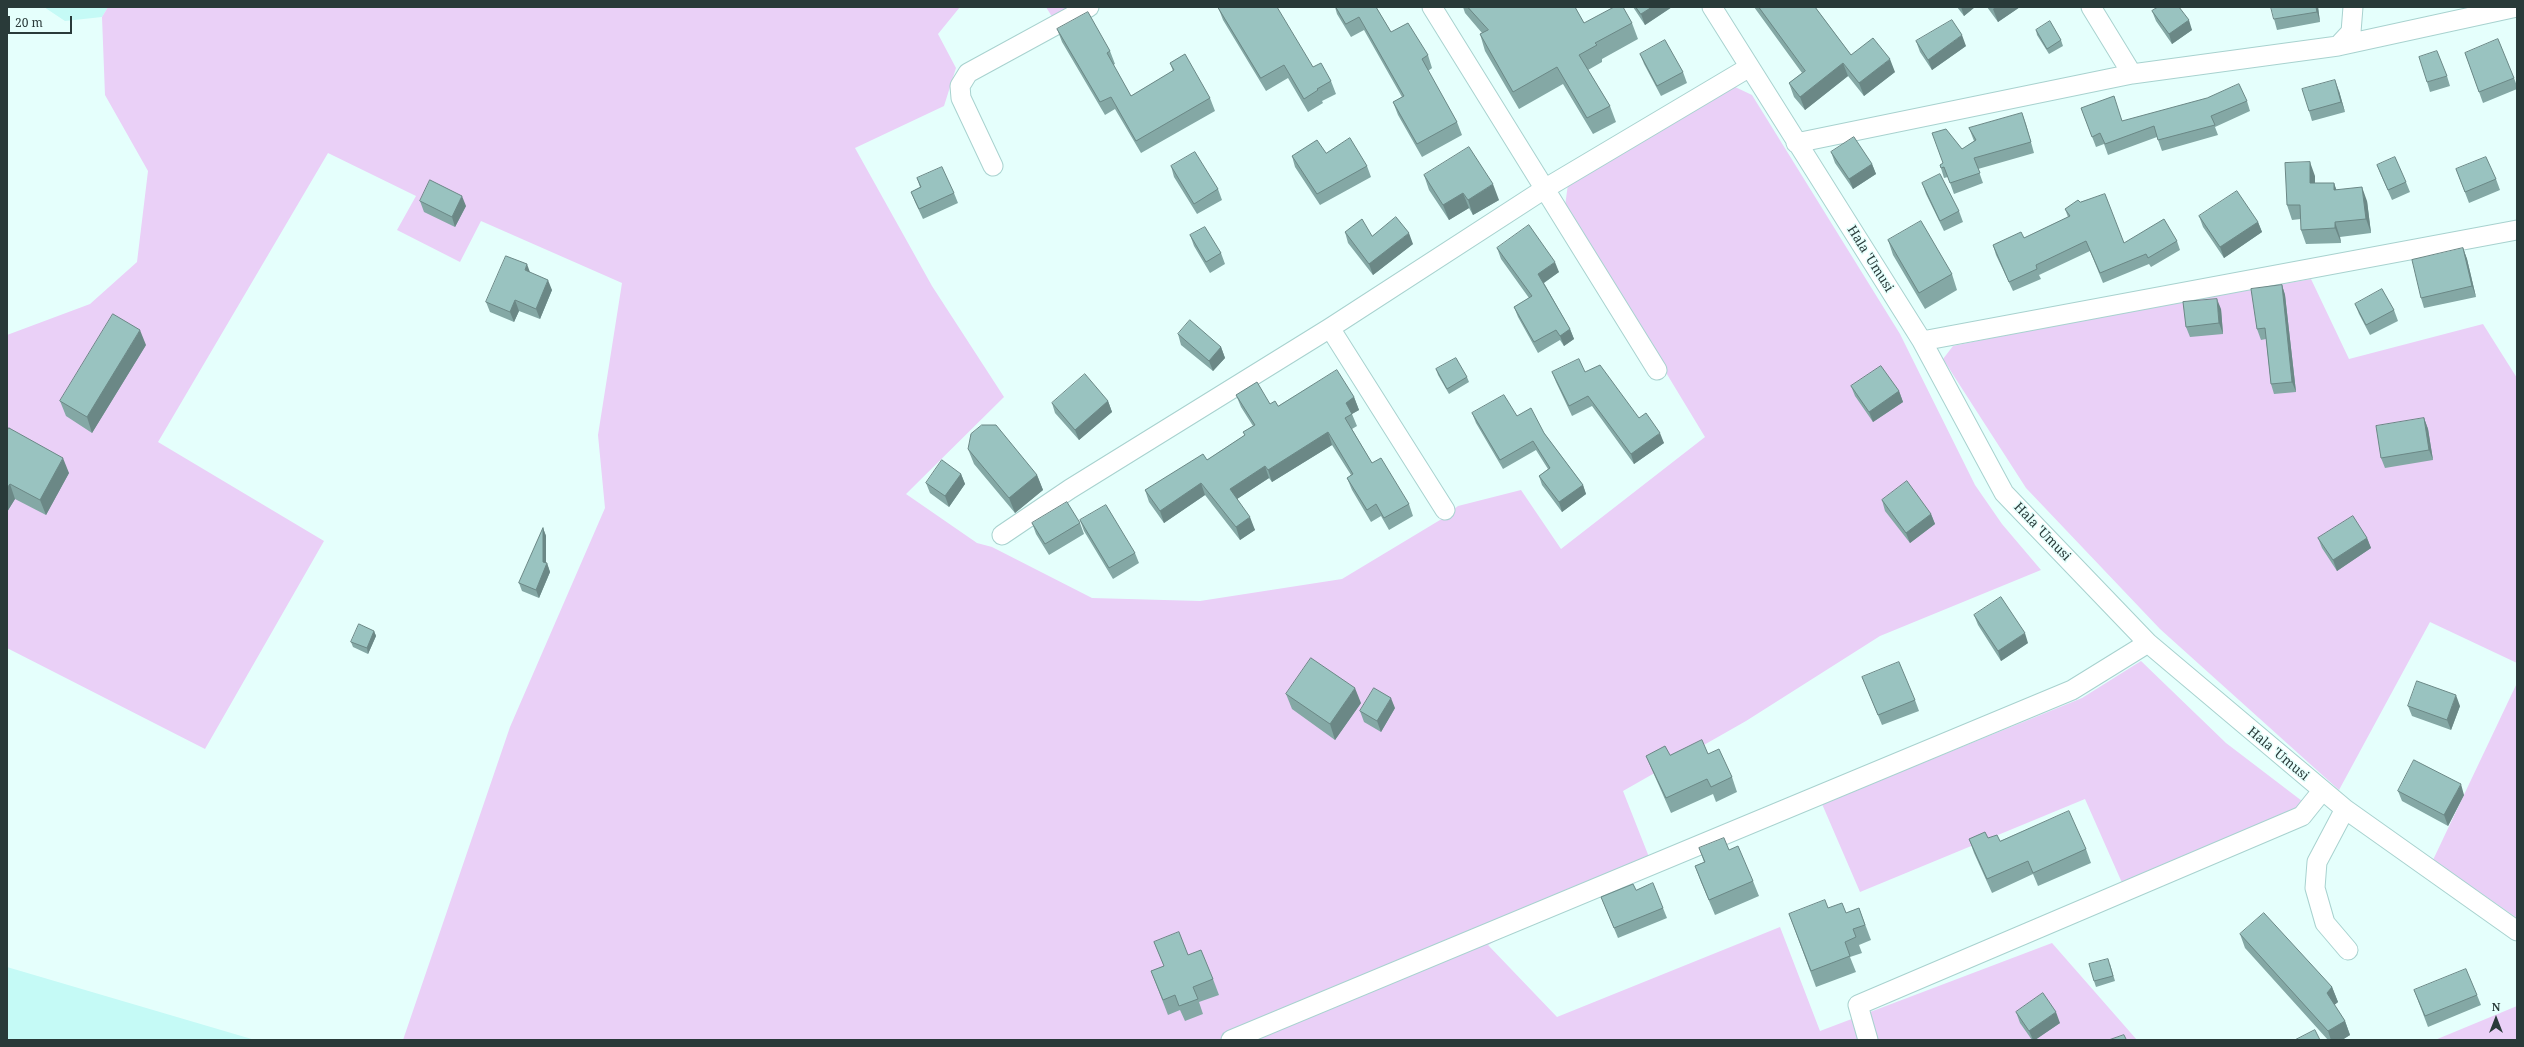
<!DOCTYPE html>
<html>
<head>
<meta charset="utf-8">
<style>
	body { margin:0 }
	#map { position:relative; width:2524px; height:1047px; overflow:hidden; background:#e5fffc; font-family:"Noto Serif",serif }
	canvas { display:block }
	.frame { position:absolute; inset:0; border:8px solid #293a39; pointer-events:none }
	.north { position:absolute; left:2476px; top:999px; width:40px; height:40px; -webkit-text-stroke:3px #e5fffc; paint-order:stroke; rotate:0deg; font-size:11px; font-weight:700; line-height:16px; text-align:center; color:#293a39 }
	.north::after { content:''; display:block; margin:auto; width:14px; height:18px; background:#293a39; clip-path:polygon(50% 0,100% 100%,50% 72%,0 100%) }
	.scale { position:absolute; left:8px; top:16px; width:64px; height:18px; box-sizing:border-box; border:2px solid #293a39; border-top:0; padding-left:5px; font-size:12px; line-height:14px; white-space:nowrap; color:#293a39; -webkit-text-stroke:3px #e5fffc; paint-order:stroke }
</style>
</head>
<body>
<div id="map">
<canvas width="2524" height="1047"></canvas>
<div class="frame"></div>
<div class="north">N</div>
<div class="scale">20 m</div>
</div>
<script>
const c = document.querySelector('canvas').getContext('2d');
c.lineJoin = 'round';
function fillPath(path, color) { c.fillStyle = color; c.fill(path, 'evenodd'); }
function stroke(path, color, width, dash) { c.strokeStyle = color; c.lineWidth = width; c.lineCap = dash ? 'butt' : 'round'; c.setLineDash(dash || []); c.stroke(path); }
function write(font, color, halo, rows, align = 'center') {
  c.font = font + ' "Noto Serif",serif'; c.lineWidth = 3; c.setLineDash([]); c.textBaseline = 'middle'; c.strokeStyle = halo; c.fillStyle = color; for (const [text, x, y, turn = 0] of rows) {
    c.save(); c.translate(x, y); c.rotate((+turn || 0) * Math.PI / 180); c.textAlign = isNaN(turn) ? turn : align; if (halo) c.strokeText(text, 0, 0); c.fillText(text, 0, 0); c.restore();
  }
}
const built = new Path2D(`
	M44,7H108L102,17L65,21Z
	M7,967L255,1040H7Z`);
const green = new Path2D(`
	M108,7H960L938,34L956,68L944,106L855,148L932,286L1004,397L906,494L977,543L992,547L1092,598L1200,601L1342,579L1440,520L1458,506L1521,490L1561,549L1705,437L1565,206L1568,184L1733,86L1752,95L1900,334L1975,485L2002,524L2041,570L1880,636L1746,721L1623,791L1649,857L1488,945L1557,1017L1780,927L1820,1031L2052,943L2137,1040H403L510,727L605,508L598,435L622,283L481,221L460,262L397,230L416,196L328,153L158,442L324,541L205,749L7,648V335L90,304L137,262L148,171L105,95L102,17Z
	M1046,7H1078L1054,20Z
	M2311,279L2349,359L2483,324L2517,378V663L2430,622L2339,790L2160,629L2026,488L1943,359L1953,346L2069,322Z
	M2141,661L2226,743L2302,801L2291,815L2123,885L2085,799L1860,892L1822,804L2082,698Z
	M2517,683V918L2433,860Z
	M2517,1006V1040H2435Z`);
const minor = new Path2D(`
	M1432,7L1657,370
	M1712,7L1922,341L2004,493L2148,643L2345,809L2517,931
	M2338,46L2351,32L2353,7
	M2132,74L2338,46L2517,7
	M1796,143L2132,74L2091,7
	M993,166L961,98L960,86L968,73L1089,7
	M1330,328L1445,510
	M1922,341L2517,230
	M1002,535L1070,489L1330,328L1546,188L1748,68
	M2345,809L2317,862L2315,888L2325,923L2348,950
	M1231,1040L2072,690L2148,643
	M1868,1040L1858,1005L2302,816L2322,791`);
const wall = new Path2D(`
	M1218,7L1313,67L1331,81L1336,94L1322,101L1323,103L1308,112L1288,78L1266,91L1223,20Z
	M1335,7H1376L1391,32L1428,55L1432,68L1428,71L1457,122L1462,135L1422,157L1398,115L1393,102L1402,97L1364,30L1351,37L1337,14Z
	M1463,7H1575L1584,23H1632L1638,39L1602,59V62L1588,70L1610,106L1616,122L1593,134L1563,84L1519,109L1485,51L1480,34L1482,33L1465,13Z
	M1633,7H1672L1645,25Z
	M1754,7H1815L1851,55L1895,72L1864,96L1848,76L1805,110L1794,97L1789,83L1802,73Z
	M1957,7H1975L1964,16Z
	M1987,7H2020L1998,22Z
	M2155,7H2179L2192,30L2172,44L2156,21L2152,11L2156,9Z
	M2318,7L2320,22L2277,30L2274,19Z
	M1057,29L1110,51L1115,64L1113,65L1131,96L1173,71L1170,63L1210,98L1215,111L1141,153L1115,109L1105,115L1062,42Z
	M2036,30L2061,40L2063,46L2049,54L2037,35Z
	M1916,41L1966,46L1932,70L1920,52Z
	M2465,53L2514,78L2517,86V89L2483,103Z
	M1640,54L1683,72L1687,83L1661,96L1644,64Z
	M2447,76L2450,86L2430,92L2427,82Z
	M2339,91L2345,112L2312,121L2309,111Z
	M2247,101L2250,111L2215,127L2218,135L2162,151L2157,137L2108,155L2104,144L2096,147L2081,108L2122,121Z
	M2022,113L2026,124L2034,153L1978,169L1983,183L1954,194L1948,177L1944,178L1940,165L1974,141L1969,128Z
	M1831,152L1872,164L1876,174L1853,189L1835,163Z
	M1326,153L1367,166L1371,177L1320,205L1295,167L1292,156Z
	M2377,165L2406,182L2410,192L2392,200L2381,175Z
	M1171,166L1218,189L1222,200L1197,214L1174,177Z
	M2456,169L2496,179L2500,190L2469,203Z
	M1424,175L1499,200L1473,215L1469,208L1449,220L1429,190Z
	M2315,176V183H2334L2336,190L2367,201L2371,233L2340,237L2341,243L2306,244L2301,230V219L2292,220L2287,205Z
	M917,178L954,193L958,203L923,219L915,202L911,192L920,187Z
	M1922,183L1959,211L1963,222L1944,231L1926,194Z
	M420,201L466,206L455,227L424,212Z
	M2080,202L2124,243L2177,241L2180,250L2151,267L2149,264L2103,283L2090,251L2039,275L2041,279L2013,291L1996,255L1993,245L2024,238L2068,217L2065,209Z
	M2199,216L2258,222L2262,232L2224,258L2203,227Z
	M1345,232L1372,236L1413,244L1373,275L1348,243Z
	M1190,235L1221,253L1225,264L1210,273L1194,246Z
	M1888,240L1952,274L1957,290L1925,309L1893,255Z
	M1497,248L1559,272L1544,283L1570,329L1574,339L1564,346L1560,340L1538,353L1518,317L1514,307L1529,298L1501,259Z
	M2463,248L2467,259L2476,297L2424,308L2421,298Z
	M529,272L552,290L540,319L519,311L514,322L490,312L486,302Z
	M2282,285L2285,295L2296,392L2274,394L2271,384L2266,339L2261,340L2257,329Z
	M2355,304L2394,310L2398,321L2370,335L2359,314Z
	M2221,309L2223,334L2190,337L2186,327Z
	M1178,334L1221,347L1225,358L1213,371L1181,345Z
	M146,345L92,433L66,416L60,401Z
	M1436,369L1467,377L1469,382L1449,394L1438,375Z
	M1552,372H1585L1639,418L1664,443L1634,464L1592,406L1572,416L1556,382Z
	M1851,386L1899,391L1903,402L1873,422L1855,396Z
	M1236,395L1278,406L1354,397L1359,410L1352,414L1357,426L1352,429L1372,463L1409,504L1413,516L1389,530L1381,516L1371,522L1352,490L1347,478L1351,475L1332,445L1272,482L1269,478L1237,499L1255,530L1240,540L1205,495L1164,523L1149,502L1145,490L1207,460L1245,435L1243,432L1253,426L1241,407Z
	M1108,401L1112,412L1079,440L1055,413L1052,403Z
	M1472,413L1517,416L1544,433L1583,485L1586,494L1562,512L1542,485L1539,476L1548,469L1536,450L1503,469L1476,423Z
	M2424,418L2428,429L2433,460L2385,468L2381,458Z
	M7,431L69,473L46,515L15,499L7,512Z
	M968,449L1037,475L1043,490L1015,513L974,464Z
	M961,474L965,484L949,507L930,493L926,483Z
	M1882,500L1931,514L1935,524L1910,543L1885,511Z
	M1080,520L1135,553L1139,563L1113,579L1084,531Z
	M1032,523H1080L1084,534L1049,555L1036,534Z
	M543,528L546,536V563H547L550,572L539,598L522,591L519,583Z
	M2318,538H2367L2371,548L2337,571L2322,548Z
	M1974,615L2028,643L2001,661L1978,625Z
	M374,631L376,636L368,654L353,647L351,642Z
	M1862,677L1915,700L1919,711L1882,725Z
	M1286,694L1361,703L1335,740L1292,709Z
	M2408,706H2460L2451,730L2412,716Z
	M1395,708L1381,732L1364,722L1360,711Z
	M1708,754L1732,777L1737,792L1716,802L1713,794L1671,813L1652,770L1646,756Z
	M2398,791L2464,795L2448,826L2402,801Z
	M1988,838L2000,841L2086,849L2091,863L2038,886L2033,874L1992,893L1974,853L1969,839Z
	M1699,848L1729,850L1753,881L1759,896L1715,915L1701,882L1695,866L1704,862Z
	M1636,890L1663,908L1667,918L1618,938L1601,897Z
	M1828,908L1846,913L1859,908L1871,940L1859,945L1862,953L1850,957L1856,972L1816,987L1789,914Z
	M2240,934L2332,987L2338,1002L2334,1005L2345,1021L2350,1035L2342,1040H2328L2245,948Z
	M1154,942L1188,955L1213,979L1219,995L1199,1002L1203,1014L1185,1021L1180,1010L1168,1015L1151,971L1164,966Z
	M2110,964L2115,981L2096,987L2094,981Z
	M2414,990L2477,995L2481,1005L2428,1027Z
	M2016,1012L2060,1023L2035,1040H2032L2020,1023Z`);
const shadedWall = new Path2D(`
	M1652,7H1672L1645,25L1641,14Z
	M1961,7H1975L1964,16Z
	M1996,7H2020L1998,22L1993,9Z
	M2316,7H2318L2320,22L2317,12Z
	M2189,20L2192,30L2172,44L2169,34Z
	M1962,35L1966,46L1932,70L1928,60Z
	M1890,59L1895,72L1864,96L1859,83Z
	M1843,63L1848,76L1805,110L1800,97Z
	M2335,80L2339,91L2345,112L2341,102Z
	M2310,162L2315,176V198L2310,183Z
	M1872,164L1876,174L1853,189L1849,179Z
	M2334,183L2339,197L2334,190Z
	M1493,184L1499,200L1473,215L1468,200Z
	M2362,187L2367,201L2371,233L2366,219Z
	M1463,193L1469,208L1449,220L1443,205Z
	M462,196L466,206L455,227L452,217Z
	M2258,222L2262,232L2224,258L2220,247Z
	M2335,222L2340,237L2341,243L2335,228Z
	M1409,233L1413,244L1373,275L1369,264Z
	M2463,248L2467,259L2476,297L2472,286Z
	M1555,262L1559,272L1542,284L1538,274Z
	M527,264L531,275L525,270Z
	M548,280L552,290L540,319L536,309Z
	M2282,285L2285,295L2296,392L2292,382Z
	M2217,299L2221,309L2223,334L2219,323Z
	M515,300L519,311L514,322L510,312Z
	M1570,329L1574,339L1564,346L1560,336Z
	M140,330L146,345L92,433L87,417Z
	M1221,347L1225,358L1213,371L1209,361Z
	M1899,391L1903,402L1873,422L1869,412Z
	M1354,397L1359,410L1350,415L1346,403Z
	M1108,401L1112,412L1079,440L1075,430Z
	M2424,418L2428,429L2433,460L2429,450Z
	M1328,432L1332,445L1272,482L1268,470Z
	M1660,433L1664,443L1634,464L1631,454Z
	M63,458L69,473L46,515L40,500Z
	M1265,466L1269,478L1234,501L1230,489Z
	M961,474L965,484L949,507L945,496Z
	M1037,475L1043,490L1015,513L1009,498Z
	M1201,483L1205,495L1164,523L1160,511Z
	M10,484L15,499L7,512V488Z
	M1583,485L1586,494L1562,512L1559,502Z
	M1931,514L1935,524L1910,543L1906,533Z
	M1250,517L1255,530L1240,540L1236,527Z
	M543,528L546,536V566L547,563L550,572L539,598L536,590L543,562Z
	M2367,538L2371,548L2337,571L2333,560Z
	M374,631L376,636L368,654L367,648Z
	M2025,633L2028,643L2001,661L1998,651Z
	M1355,688L1361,703L1335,740L1330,724Z
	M2456,695L2460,706L2451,730L2447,720Z
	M1391,698L1395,708L1381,732L1377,721Z
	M2461,784L2464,795L2448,826L2444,815Z
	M2332,987L2338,1002L2332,1007L2327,993Z
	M2056,1012L2060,1023L2035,1040H2033L2029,1031Z
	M2345,1021L2350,1035L2342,1040H2331L2328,1031Z`);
const building = new Path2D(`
	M1218,7H1277L1313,67L1321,63L1331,81L1317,89L1318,90L1304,99L1284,65L1261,78Z
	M1336,7H1376L1391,32L1408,23L1428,55L1422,59L1457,122L1417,144L1393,102L1404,96L1359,17L1346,24Z
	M1468,7H1575L1584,23L1614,7H1623L1632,23L1595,43L1597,45L1579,55L1610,106L1587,118L1557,67L1513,92L1480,34L1488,30Z
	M1636,7H1652L1641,14Z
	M1759,7H1815L1851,55L1873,38L1890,59L1859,83L1843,63L1800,97L1789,83L1805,71Z
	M2158,7H2179L2189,20L2169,34L2152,11Z
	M2271,7H2316L2317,12L2274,19Z
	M1088,12L1110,51L1107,53L1131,96L1174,70L1170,63L1185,54L1210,98L1136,141L1111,97L1100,102L1057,29Z
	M1952,20L1962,35L1928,60L1916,41Z
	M2050,21L2061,40L2047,49L2036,30Z
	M2498,39L2514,78L2479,92L2465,53Z
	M1665,40L1683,72L1657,86L1640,54Z
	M2437,51L2447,76L2427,82L2419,57Z
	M2335,80L2341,102L2309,111L2302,89Z
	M2239,84L2247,101L2211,116L2215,125L2158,140L2154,126L2105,144L2100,133L2092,137L2081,108L2114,96L2122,121L2207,98Z
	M2022,113L2031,142L1974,158L1980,173L1950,183L1944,167L1941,168L1940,165L1943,163L1932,133L1946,129L1962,149L1976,140L1969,128Z
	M1854,137L1872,164L1849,179L1831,152Z
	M1350,138L1367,166L1317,194L1292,156L1317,140L1326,153Z
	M1469,147L1493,184L1468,200L1463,193L1443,205L1424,175Z
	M1195,152L1218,189L1194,204L1171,166Z
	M2395,157L2406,182L2388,190L2377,165Z
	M2486,157L2496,179L2465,192L2456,169Z
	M2310,162V183H2334V190L2362,187L2366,219L2335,222V228L2301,230L2300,205H2287L2285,163Z
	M942,167L954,193L919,209L911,192L921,187L917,178Z
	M1940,174L1959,211L1940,221L1922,183Z
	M430,180L462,196L452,217L420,201Z
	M2237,191L2258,222L2220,247L2199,216Z
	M2105,194L2124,243L2164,219L2177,241L2148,258L2146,254L2100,273L2086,241L2036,265L2037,269L2009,282L1993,245L2021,232L2024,238L2070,216L2065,209L2078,200L2080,202Z
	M1396,217L1409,233L1369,264L1345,232L1362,219L1372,236Z
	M1921,221L1952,274L1919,293L1888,240Z
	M1529,225L1555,262L1538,274L1570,329L1560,336L1556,330L1534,342L1514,307L1532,296L1497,248Z
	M1205,227L1221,253L1206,262L1190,235Z
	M2463,248L2472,286L2421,298L2412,260Z
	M506,256L527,264L525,270L548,280L536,309L515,300L510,312L486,302Z
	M2282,285L2292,382L2271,384L2265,328L2257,329L2251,289Z
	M2382,289L2394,310L2366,325L2355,304Z
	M2217,299L2219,323L2186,327L2183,302Z
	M113,314L140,330L87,417L60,401Z
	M1190,320L1221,347L1209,361L1178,334Z
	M1456,358L1467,377L1447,389L1436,369Z
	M1579,359L1585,372L1600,365L1639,418L1646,413L1660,433L1631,454L1588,396L1569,406L1552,372Z
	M1881,366L1899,391L1869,412L1851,386Z
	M1337,370L1354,397L1346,403L1352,414L1345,418L1372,463L1381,458L1409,504L1384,518L1376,504L1367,510L1347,478L1353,474L1328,432L1268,470L1265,466L1230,489L1250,517L1236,527L1201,483L1160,511L1145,490L1203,454L1207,460L1245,435L1243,432L1255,425L1236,395L1257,382L1270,404L1275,401L1278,406Z
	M1085,374L1108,401L1075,430L1052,403Z
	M1504,395L1517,416L1531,408L1544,433L1583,485L1559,502L1539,476L1550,468L1533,441L1500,460L1472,413Z
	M2424,418L2429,450L2381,458L2376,426Z
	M982,425H996L1037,475L1009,498L968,449L971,434Z
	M9,428L63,458L40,500L10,484L7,488V431Z
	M942,460L961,474L945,496L926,483Z
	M1907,481L1931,514L1906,533L1882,500Z
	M1067,502L1080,523L1045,544L1032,523Z
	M1106,505L1135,553L1109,568L1080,520Z
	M2353,516L2367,538L2333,560L2318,538Z
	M543,528V562L547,563L536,590L519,583Z
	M2001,597L2025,633L1998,651L1974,615Z
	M359,624L374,631L367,648L351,642Z
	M1311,658L1355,688L1330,724L1286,694Z
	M1899,662L1915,700L1878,715L1862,677Z
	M2417,681L2456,695L2447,720L2408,706Z
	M1374,688L1391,698L1377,721L1360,711Z
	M1702,740L1708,754L1719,749L1732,777L1711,787L1707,779L1666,798L1646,756L1665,746L1670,755Z
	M2414,760L2461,784L2444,815L2398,791Z
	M2069,811L2086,849L2033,873L2028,861L1987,879L1969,839L1985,832L1988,838L1997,835L2000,841Z
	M1724,838L1729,850L1738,846L1753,881L1709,900L1695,866L1705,862L1699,848Z
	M1653,883L1663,908L1614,928L1601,897L1633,884L1636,890Z
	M1825,900L1828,908L1842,903L1846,913L1859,908L1865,925L1853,929L1856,937L1845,942L1850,956L1811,971L1789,914Z
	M2264,913L2332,987L2327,993L2345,1021L2328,1031L2240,934Z
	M1179,932L1188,955L1201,950L1213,979L1193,987L1198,999L1179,1006L1175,995L1163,1000L1151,971L1164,966L1154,942Z
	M2108,959L2113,976L2094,981L2089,964Z
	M2466,969L2477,995L2425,1016L2414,990Z
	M2043,993L2056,1012L2029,1031L2016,1012Z
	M2315,1030L2320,1040H2295Z
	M2124,1035L2126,1039L2125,1040H2109Z`);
const streetNames = [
	["Hala 'Umusi",1870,259,58],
	["Hala 'Umusi",2042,532,46],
	["Hala 'Umusi",2278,754,40]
];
fillPath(built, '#c5faf6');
fillPath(green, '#ead0f7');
stroke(minor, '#a8d2cf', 21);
stroke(minor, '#fff', 19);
fillPath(wall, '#84a8a5');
fillPath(shadedWall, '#6b8886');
fillPath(building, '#99c3c0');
stroke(building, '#6b8886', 1);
write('13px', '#293a39', '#e5fffc', streetNames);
</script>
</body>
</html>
